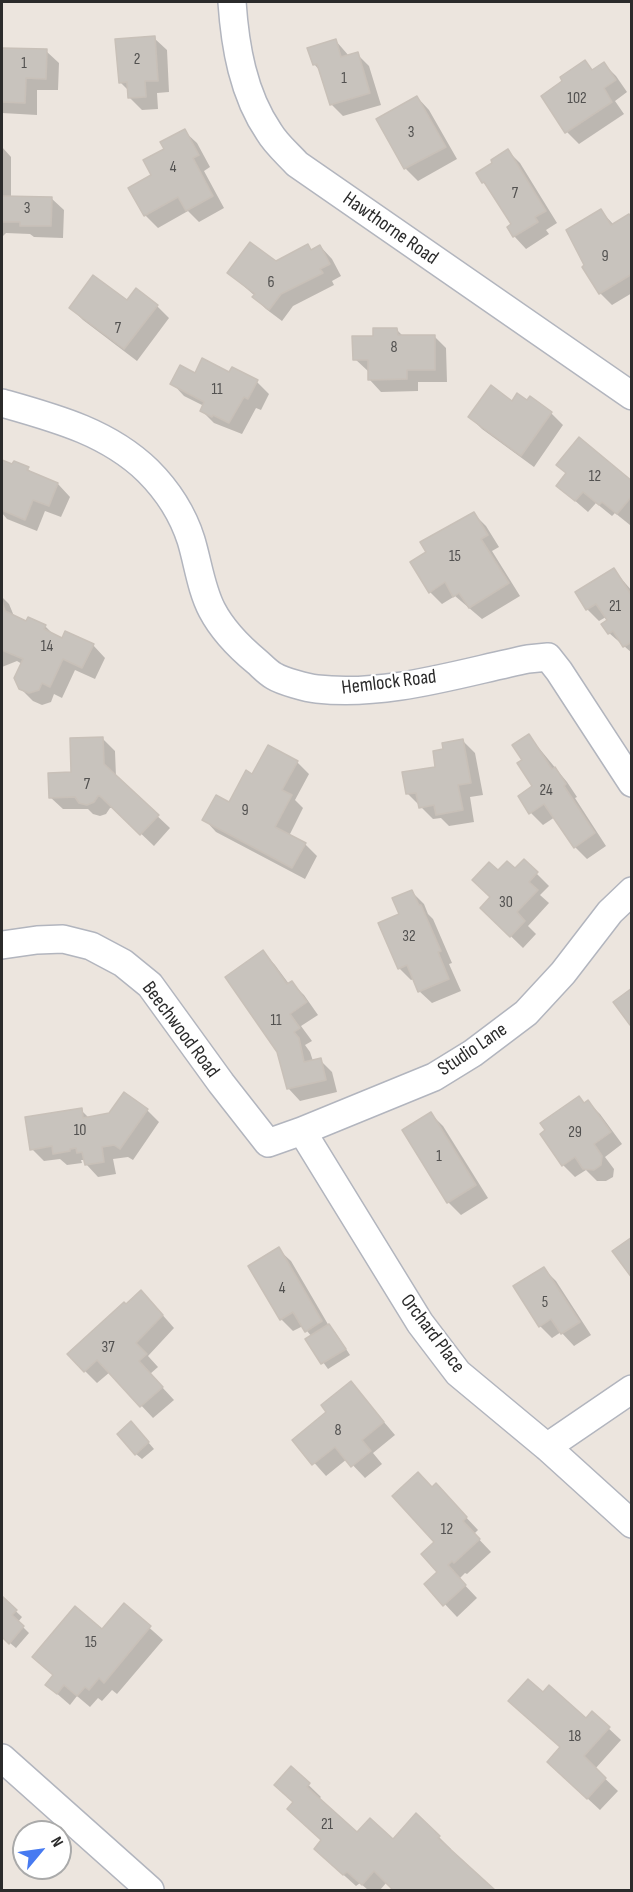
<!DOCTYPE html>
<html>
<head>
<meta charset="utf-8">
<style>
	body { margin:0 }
	#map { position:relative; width:633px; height:1892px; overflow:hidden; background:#ece5de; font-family:"Sofia Sans Condensed",sans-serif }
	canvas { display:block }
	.frame { position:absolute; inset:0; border:3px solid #2b2b2b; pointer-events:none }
	.north { position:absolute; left:12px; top:1820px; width:60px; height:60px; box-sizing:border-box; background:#fff; border:2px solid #aaa; border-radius:50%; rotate:61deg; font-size:16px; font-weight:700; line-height:24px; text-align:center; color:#2b2b2b }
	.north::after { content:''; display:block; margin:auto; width:21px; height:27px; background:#477af1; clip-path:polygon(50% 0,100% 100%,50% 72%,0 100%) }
</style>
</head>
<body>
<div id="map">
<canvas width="633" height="1892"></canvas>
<div class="frame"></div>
<div class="north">N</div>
</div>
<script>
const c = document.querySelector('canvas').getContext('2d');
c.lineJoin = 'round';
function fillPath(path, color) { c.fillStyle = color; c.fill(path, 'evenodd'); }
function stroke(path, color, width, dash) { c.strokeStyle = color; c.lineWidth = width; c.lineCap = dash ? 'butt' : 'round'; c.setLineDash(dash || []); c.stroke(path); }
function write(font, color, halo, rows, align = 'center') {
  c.font = font + ' "Sofia Sans Condensed",sans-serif'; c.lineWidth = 4.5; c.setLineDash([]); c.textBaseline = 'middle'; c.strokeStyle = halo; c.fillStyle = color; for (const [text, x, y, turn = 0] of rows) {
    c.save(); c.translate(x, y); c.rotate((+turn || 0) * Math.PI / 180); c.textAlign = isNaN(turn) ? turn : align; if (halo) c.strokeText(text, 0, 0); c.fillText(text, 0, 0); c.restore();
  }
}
const shadow = new Path2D(`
	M154,38L167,50L169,92L157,93L158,109L142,110L129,97V91L120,82Z
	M336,41L349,56L357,54L369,66L381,105L343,116L331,104L321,72L314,64Z
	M2,49L46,51L59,63L58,90H37V115L2,113Z
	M585,62L593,71L604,64L616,76L627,92L615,101L624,114L579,144L567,132L543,96L564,82Z
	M417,97L429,110L457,159L418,181L406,169L378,119Z
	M184,131L197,143L210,167L204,171L224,208L199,222L188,211L158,228L145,215L130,189L153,176L166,150Z
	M2,147L11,157V197L51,198L64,210L63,238L34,237L30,234L6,233L2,237Z
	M508,151L520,163L557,223L546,230L549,234L526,249L514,236L509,227L513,224L493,192L483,182Z
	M601,211L614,225L632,219V293L612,305L600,293Z
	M308,246L312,251L320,246L332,259L341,276L332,281L334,285L293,306L282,321L266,309L254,297L255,296L229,273L276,263Z
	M127,302L157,306L169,318L137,361L83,320L71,308Z
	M397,330L403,336H434L446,348L447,382H418V391L381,392L369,379V372L355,359L375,337Z
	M195,375L257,382L269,394L261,410L256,408L242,434L214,423L201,410L204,406L184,396L172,383Z
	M530,398L551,413L563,425L534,467L482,429L470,417L512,403H527Z
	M2,462L13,466L14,463L28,469L33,474L58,484L70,497L61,517L45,511L37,531L7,519L2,513Z
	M632,482L630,525L615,513L612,516L596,503L588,512L558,486Z
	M474,514L486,526L499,547L492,551L520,596L482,619L455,596L442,604L430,592L428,553Z
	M614,570L632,591V653L609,633L603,624L609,621L606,617L599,621L587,609Z
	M2,597L9,604L14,616L27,623L45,626L54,635L63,640L93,645L105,658L95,679L75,670L62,698L54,694L51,702L42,705L33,701L20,688L22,664L17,661L2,667Z
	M529,736L567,782L577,797L575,798L606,846L587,859L575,847L555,817L543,825L531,813L520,796L534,786L524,760Z
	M102,738L115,751L116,777L170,828L154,846L114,808H110L106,814L100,816L93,814L88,809H63L50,797Z
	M463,741L475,753L483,795L470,797L474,822L449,826L441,818L433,819L407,793L437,768L445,751Z
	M297,762L309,774L295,800L303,808L289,836L305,844L317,856L305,879L216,832L204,819L230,804L253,776Z
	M524,861L549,886L540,895L549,903L528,926L536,934L523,948L482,908Z
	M411,891L424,904L428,914L433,919L452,963L449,964L461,991L432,1003L419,991L414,979L411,980L399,968L401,915Z
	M263,952L275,965L289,984L292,983L304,995L318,1015L301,1026L312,1041L305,1045L310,1052L313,1061L320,1060L332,1072L337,1092L300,1101L288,1088Z
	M588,1102L600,1114L622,1144L605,1157L614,1169L613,1177L606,1181H597L586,1170L575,1177L563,1165L542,1135Z
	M81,1110L89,1118L147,1110L159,1122L133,1160L128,1157L113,1159L116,1174L98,1177L86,1164L85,1160H81L82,1163L67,1165L60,1159L44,1161L32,1149Z
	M431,1114L443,1126L488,1198L461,1215L448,1202L404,1131Z
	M278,1249L291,1261L329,1326L335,1332L350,1355L328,1369L307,1340L312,1337L303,1326L293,1331L281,1319Z
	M544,1269L556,1281L591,1335L574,1346L561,1332L552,1338L540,1326Z
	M153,1304L174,1328L148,1356L158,1367L150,1374L174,1400L153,1418L110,1372L97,1383L85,1371L126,1306Z
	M351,1383L395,1435L373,1453L382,1464L365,1478L347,1459L326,1476L294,1440L329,1412Z
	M137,1429L154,1449L142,1459L136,1454Z
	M448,1498L478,1530L474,1534L491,1552L467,1574L465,1573L459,1579L477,1598L457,1617L426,1584L439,1572L436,1542Z
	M2,1598L22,1617L18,1622L29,1633L16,1648L4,1638L2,1641Z
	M124,1605L163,1640L117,1694L112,1690L102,1701L98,1698L90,1707L77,1696L70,1705L47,1685L54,1676L34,1657L102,1631Z
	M592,1713L621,1740L595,1769L618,1791L600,1810L561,1774V1748Z
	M291,1768L321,1797L318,1800L357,1835L393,1841L439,1837L451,1849L449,1851L494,1890H393L394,1889L387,1882L380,1890H368L360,1883L356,1886L328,1861L323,1841L295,1803Z`);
const building = new Path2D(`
	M155,36L158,81H145L146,97L128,98L127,82L119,83L115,39Z
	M336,39L341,57L358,52L370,93L330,105L317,64L313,65L307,48Z
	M2,48L47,49L46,79L26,78L25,103L2,102Z
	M585,60L592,70L604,62L616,80L604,88L612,102L565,133L541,96L562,81L560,77Z
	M417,96L446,147L404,169L376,119Z
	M185,129L199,155L193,158L213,196L186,211L178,197L144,216L128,188L151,175L143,160L164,149L160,142Z
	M508,149L546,211L535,217L538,222L513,237L507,227L511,224L484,182L482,183L476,173L492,163L491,160Z
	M2,196L52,197L51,226H20V222H2Z
	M601,209L611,225L629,214L632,219V274L599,294L582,267L584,265L566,230Z
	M250,242L276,261L308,244L311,250L320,245L330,264L320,269L323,273L281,294L269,310L252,297L255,294L227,273Z
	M93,275L127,300L136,288L158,305L124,349L69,308Z
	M373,328H397L398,335H435V370H407V379L368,380V360H353L352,336H373Z
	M202,358L229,372L232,367L258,380L248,399L244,397L229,423L213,415L212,417L200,411L204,402L170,384L180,365L195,373Z
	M491,385L512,401L517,393L527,400L530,396L552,412L521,456L468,417Z
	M579,437L632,481V496L617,514L602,502L599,505L583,492L575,501L556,486L566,473L556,465Z
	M2,460L12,464L14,461L29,467L27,470L58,483L49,506L33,500L25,520L2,510Z
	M474,512L488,535L481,539L509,583L469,608L459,593L453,597L445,582L429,593L410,562L426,552L420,542Z
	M614,568L632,596V642L623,647L613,631L608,634L601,624L607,620L596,604L586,610L575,592Z
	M2,601L5,611L26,621L28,617L46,625L44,629L62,638L65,631L94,644L82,668L63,659L50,687L42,683L39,690L29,693L19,689L14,678L23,659L2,650Z
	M529,734L552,769L555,767L566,784L564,786L595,833L574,848L544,804L529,814L518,796L532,786L517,763L522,760L512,745Z
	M103,737L104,764L159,815L140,835L100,796H98L94,802L87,805L79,803L75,797L49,798L48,773L71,772L70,738Z
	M463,739L471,783L458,785L463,810L436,815L434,805L419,808L416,793L406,794L402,772L435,767L433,751L443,749L442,743Z
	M268,745L298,761L282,790L292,795L275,827L306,843L292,868L202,820L216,795L229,802L246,770L252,774Z
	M524,859L538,872L529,882L538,890L517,912L525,921L510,937L480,908L490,897L472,880L489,862L498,870L507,861L515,868Z
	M412,890L419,905H421L441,951L438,952L449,979L418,992L407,965L398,969L378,923L399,914L392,898Z
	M263,950L287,984L292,981L307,1002L290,1014L300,1028L294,1032L299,1038L304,1062L321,1058L326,1080L287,1089L277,1052L225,977Z
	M632,988V1024L630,1025L613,1002Z
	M124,1092L148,1109L120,1149L114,1145L102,1147L104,1162L85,1165L82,1152L77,1153L76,1148L70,1149V1151L53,1154L52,1146L30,1150L25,1117L82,1108L83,1118L109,1113Z
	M579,1096L584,1103L588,1100L611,1132L594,1144L602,1156L601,1165L594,1170L583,1169L575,1157L562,1166L540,1134L545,1130L540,1123Z
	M431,1112L476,1185L447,1203L402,1130Z
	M632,1237V1278L612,1251Z
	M279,1247L322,1321L305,1332L293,1312L280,1320L248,1266Z
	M544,1267L580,1322L561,1334L551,1319L539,1327L513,1286Z
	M141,1290L163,1315L136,1343L147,1354L139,1361L163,1387L140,1407L97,1360L84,1372L67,1354L124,1302L126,1304Z
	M329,1324L346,1349L321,1364L305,1339Z
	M351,1381L384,1422L362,1440L371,1451L351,1467L335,1447L312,1465L292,1440L326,1412L321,1405Z
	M131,1421L149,1442L135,1455L117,1434Z
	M418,1472L432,1487L436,1483L467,1517L463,1521L480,1539L454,1563L452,1561L448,1565L466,1585L443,1606L424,1584L437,1572L421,1554L434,1542L392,1496Z
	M2,1596L17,1610L12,1615L24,1626L9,1644L2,1637Z
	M124,1603L151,1626L104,1683L99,1678L89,1690L85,1687L77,1696L64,1685L57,1694L45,1685L53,1675L32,1657L75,1606L102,1629Z
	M528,1679L543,1692L549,1685L586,1718L592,1711L610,1727L584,1756L606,1778L587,1799L547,1762L560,1747L508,1701Z
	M291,1766L310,1783L307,1787L357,1832L370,1818L393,1839L416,1813L440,1836L438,1838L495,1890H391L392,1889L374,1871L362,1885L347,1872L343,1875L314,1849L321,1840L287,1809L293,1802L274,1785Z`);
const street = new Path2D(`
	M232,2C235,46 243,94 269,132C276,144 288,154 297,164L632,396
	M2,403C55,418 108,432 148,471C167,490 183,515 191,540C198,563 201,589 212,610C223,631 238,646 256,661C262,666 267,672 274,676C282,681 307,688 317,689C387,697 460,673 528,659L548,657L559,671L632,783
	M2,945L37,940L63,939L91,946L123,963L150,985L221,1083L268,1143L302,1131L434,1077L473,1053L526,1013L563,973L610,912L632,891
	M302,1131L420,1323L458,1373L547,1447L632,1524
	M547,1447L632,1389
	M2,1758L150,1890`);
const numberNames = [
	["2",137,60],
	["1",24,64],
	["1",344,79],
	["102",577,99],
	["3",411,133],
	["4",173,168],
	["7",515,194],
	["3",27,209],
	["9",605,257],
	["6",271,283],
	["7",118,329],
	["8",394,348],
	["11",217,390],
	["12",595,477],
	["15",455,557],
	["21",615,607],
	["14",47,647],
	["7",87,785],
	["24",546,791],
	["9",245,811],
	["30",506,903],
	["32",409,937],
	["11",276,1021],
	["10",80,1131],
	["29",575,1133],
	["1",439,1157],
	["4",282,1289],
	["5",545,1303],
	["37",108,1348],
	["8",338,1431],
	["12",447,1530],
	["15",91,1643],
	["18",575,1737],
	["21",327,1825]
];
const streetNames = [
	["Hawthorne Road",390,229,35],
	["Hemlock Road",389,683,-7],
	["Beechwood Road",180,1030,53],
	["Studio Lane",473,1050,-34],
	["Orchard Place",432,1334,53]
];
fillPath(shadow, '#0003');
fillPath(building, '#c8c3bd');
stroke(building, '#c8c0b8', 1.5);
stroke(street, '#b2b5be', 30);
stroke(street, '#fff', 27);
write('16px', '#525150', null, numberNames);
write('20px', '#2b2b2b', '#fff', streetNames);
</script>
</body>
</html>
